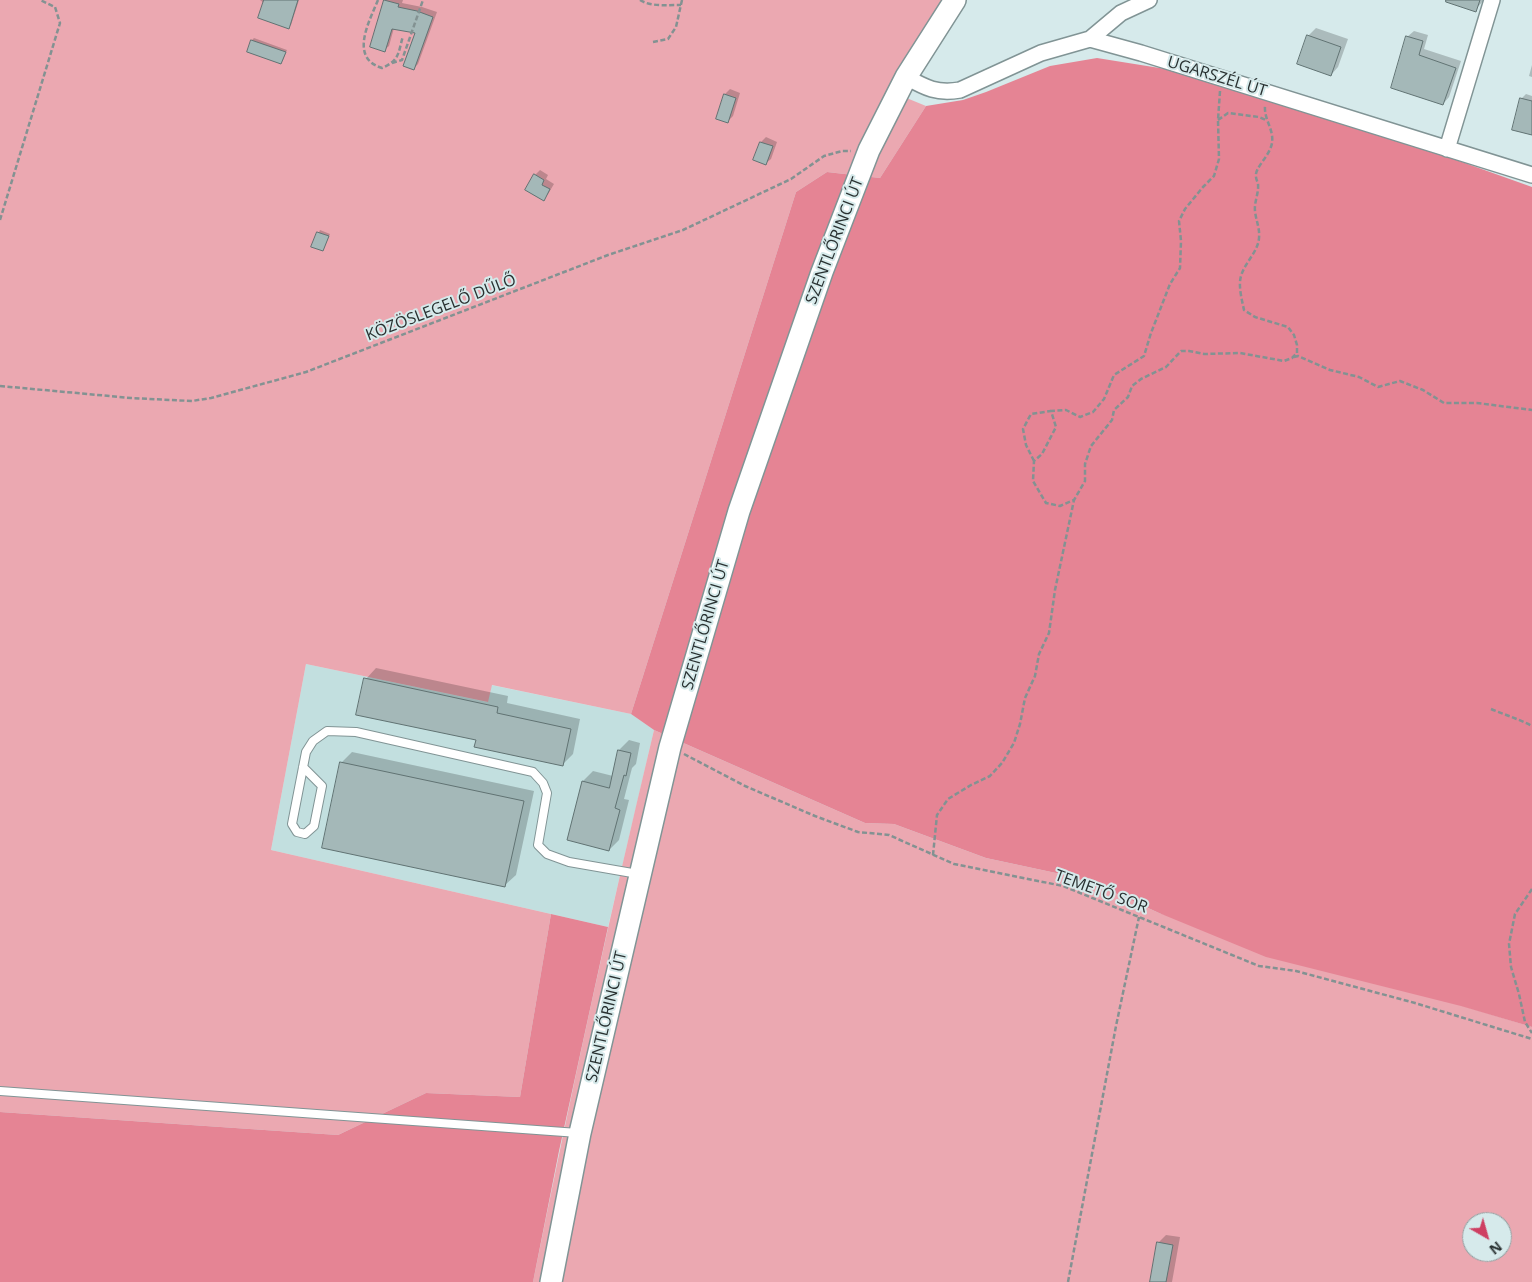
<!DOCTYPE html>
<html>
<head>
<meta charset="utf-8">
<style>
	body { margin:0 }
	#map { position:relative; width:1532px; height:1282px; overflow:hidden; background:#d6eaeb; font-family:"Open Sans",sans-serif }
	canvas { display:block }
	.north { position:absolute; left:1462px; top:1212px; width:50px; height:50px; box-sizing:border-box; background:#d6eaeb; border:1px solid #91a0a1; border-radius:50%; rotate:142deg; font-size:14px; font-weight:700; line-height:20px; text-align:center; color:#293131 }
	.north::after { content:''; display:block; margin:auto; width:18px; height:22px; background:#ce3f62; clip-path:polygon(50% 0,100% 100%,50% 72%,0 100%) }
</style>
</head>
<body>
<div id="map">
<canvas width="1532" height="1282"></canvas>
<div class="north">N</div>
</div>
<script>
const c = document.querySelector('canvas').getContext('2d');
c.lineJoin = 'round';
function fillPath(path, color) { c.fillStyle = color; c.fill(path, 'evenodd'); }
function stroke(path, color, width, dash) { c.strokeStyle = color; c.lineWidth = width; c.lineCap = dash ? 'butt' : 'round'; c.setLineDash(dash || []); c.stroke(path); }
function write(font, color, halo, rows, align = 'center') {
  c.font = font + ' "Open Sans",sans-serif'; c.lineWidth = 4; c.setLineDash([]); c.textBaseline = 'middle'; c.strokeStyle = halo; c.fillStyle = color; for (const [text, x, y, turn = 0] of rows) {
    c.save(); c.translate(x, y); c.rotate((+turn || 0) * Math.PI / 180); c.textAlign = isNaN(turn) ? turn : align; if (halo) c.strokeText(text, 0, 0); c.fillText(text, 0, 0); c.restore();
  }
}
const built = new Path2D(`
	M306,664L487,702L491,685L631,714L654,730L608,927L271,850Z`);
const green = new Path2D(`
	M0,0H944L895,76L887,90L926,106L880,178L827,172L796,192L631,714L492,685L488,702L306,664L271,850L551,914L520,1097L426,1093L338,1135L0,1112Z
	M654,730L865,823L894,824L986,858L1070,876L1120,895L1159,913L1532,1027V1282H533C570,1097 610,914 654,730ZM1472,1222H1502V1252H1472Z`);
const forest = new Path2D(`
	M1097,58L1222,78L1266,92L1532,187V1027L1461,1006L1266,957L1159,913L1120,895L1070,876L986,858L894,824L865,823L654,730L631,714L796,192L827,172L880,178L926,106L963,100L986,92L1050,66Z
	M551,914L608,927L559,1151L533,1282H0V1112L338,1135L426,1093L520,1097Z`);
const shadow = new Path2D(`
	M260,0H299L291,25L288,27L264,3Z
	M386,0H403L402,3L422,7L437,12L418,64L413,69L416,32L394,28L389,46L384,50L372,46Z
	M1458,0H1484L1475,10Z
	M1316,28L1348,39L1338,67L1331,75L1308,36Z
	M1414,31L1428,35L1424,49L1461,61L1449,97L1443,104L1407,37Z
	M254,38L287,50L283,60L281,62L252,40Z
	M1532,65V77L1529,76Z
	M730,89L740,93L733,116L728,121L717,118L725,94Z
	M1526,94L1532,96V133L1521,99Z
	M766,137L777,142L771,159L766,163L755,159L761,142Z
	M540,170L548,175L546,179L554,184L548,194L543,199L535,175Z
	M320,230L330,234L323,250L313,246Z
	M376,668L508,696L507,703L580,719L573,754L562,765L477,739L366,679Z
	M629,740L640,743L636,764L632,768L624,799L629,800L619,840L609,850L568,839L583,781L593,771L613,776L619,750Z
	M352,752L534,791L516,875L505,885L341,763Z
	M1166,1235L1180,1237L1172,1282H1151L1158,1243Z`);
const building = new Path2D(`
	M264,0H298L289,29L258,18Z
	M384,0L399,4L398,7L417,11L433,17L414,70L403,66L415,33L392,29L385,52L370,47Z
	M1446,0H1480L1476,12L1446,2Z
	M1307,35L1341,47L1331,76L1297,64Z
	M1406,36L1423,41L1419,55L1456,68L1443,105L1391,88Z
	M251,40L286,52L281,64L247,52Z
	M724,94L736,98L728,123L716,119Z
	M1520,98L1532,101V135L1512,130Z
	M760,142L773,146L766,165L753,160Z
	M534,174L544,180L542,185L550,189L544,201L525,190Z
	M317,232L329,236L323,251L311,247Z
	M364,678L498,707L497,713L571,729L563,766L474,747L476,740L356,715Z
	M618,750L631,753L626,776L624,775L615,808L620,810L609,851L567,840L582,781L609,788Z
	M340,762L524,801L505,887L322,848Z
	M1157,1242L1173,1245L1166,1282H1150Z`);
const path = new Path2D(`
	M378,0C369,22 349,58 382,68C400,60 398,53 403,36
	M640,0C651,7 668,5 681,5
	M653,42L668,39L676,27L682,0
	M392,63L402,60L423,0
	M1220,91L1218,120L1219,159L1214,176L1203,187L1185,209L1179,221L1181,241L1180,268L1170,284L1151,333L1144,356L1114,375L1104,399L1093,412L1080,417L1066,410L1051,411L1056,427L1042,454L1034,461L1033,481L1046,503L1060,506L1074,500L1085,481V464L1091,446L1112,420L1114,410L1128,397L1132,386L1141,379L1166,367L1181,351H1189L1204,354L1240,353L1284,361L1292,358L1297,353V345L1294,335L1288,327L1255,317L1244,310C1242,300 1238,286 1241,276C1245,262 1258,252 1259,238C1260,228 1256,221 1255,211C1254,202 1259,193 1258,184C1258,182 1256,180 1256,177C1254,168 1270,156 1272,143C1274,129 1264,120 1265,106
	M1218,120L1228,113L1259,117L1266,120
	M0,220L60,23L55,7L40,0
	M1294,357L1298,356L1330,370L1359,377L1378,387L1400,381L1423,390L1444,403H1477L1532,410
	M0,386L131,398L192,401L211,398L306,372L608,255L683,230L791,179L824,156L842,151H851
	M1034,461L1026,445L1023,429L1031,414L1051,411
	M1491,709C1505,715 1519,719 1532,726
	M684,754L745,786L815,816L858,832L889,835L954,864L1063,886L1259,966L1296,971L1415,1003L1532,1039
	M933,855L937,815L948,799L971,785L990,776L1002,763L1014,743L1020,724L1025,698L1035,676L1039,654L1049,633L1055,590L1074,500
	M1532,889L1515,914L1509,944L1511,967L1519,994L1525,1022L1532,1033
	M1068,1282L1116,1026L1139,917`);
const lane = new Path2D(`
	M303,767L322,786L314,826L305,834L297,832L292,824L306,752L313,741L327,731L356,732L533,772L543,783L547,793L538,845L547,854L569,862L638,874
	M0,1091L578,1133`);
const street = new Path2D(`
	M1090,39L1121,13L1149,0
	M906,77C926,88 937,94 960,90L1041,53L1090,39L1141,53L1532,175
	M1447,149L1492,0`);
const secondary = new Path2D(`
	M551,1282L580,1133L670,747L739,511L822,272L869,150L906,77L955,0`);
const streetNames = [
	["UGARSZÉL ÚT",1217,77,17],
	["SZENTLŐRINCI ÚT",835,241,-69],
	["KÖZÖSLEGELŐ DŰLŐ",441,308,-21],
	["SZENTLŐRINCI ÚT",706,625,-74],
	["TEMETŐ SOR",1101,892,20],
	["SZENTLŐRINCI ÚT",607,1017,-77]
];
fillPath(built, '#c2dfdf');
fillPath(green, '#eba8b1');
fillPath(forest, '#e58494');
fillPath(shadow, '#0003');
fillPath(building, '#a4b8b8');
stroke(building, '#617373', 1);
stroke(lane, '#819495', 10);
stroke(street, '#819495', 18);
stroke(secondary, '#819495', 24);
stroke(path, '#839292', 2.5, [5, 2.5]);
stroke(lane, '#fff', 8);
stroke(street, '#fff', 15);
stroke(secondary, '#fff', 21);
write('16px', '#293131', '#d6eaeb', streetNames);
</script>
</body>
</html>
